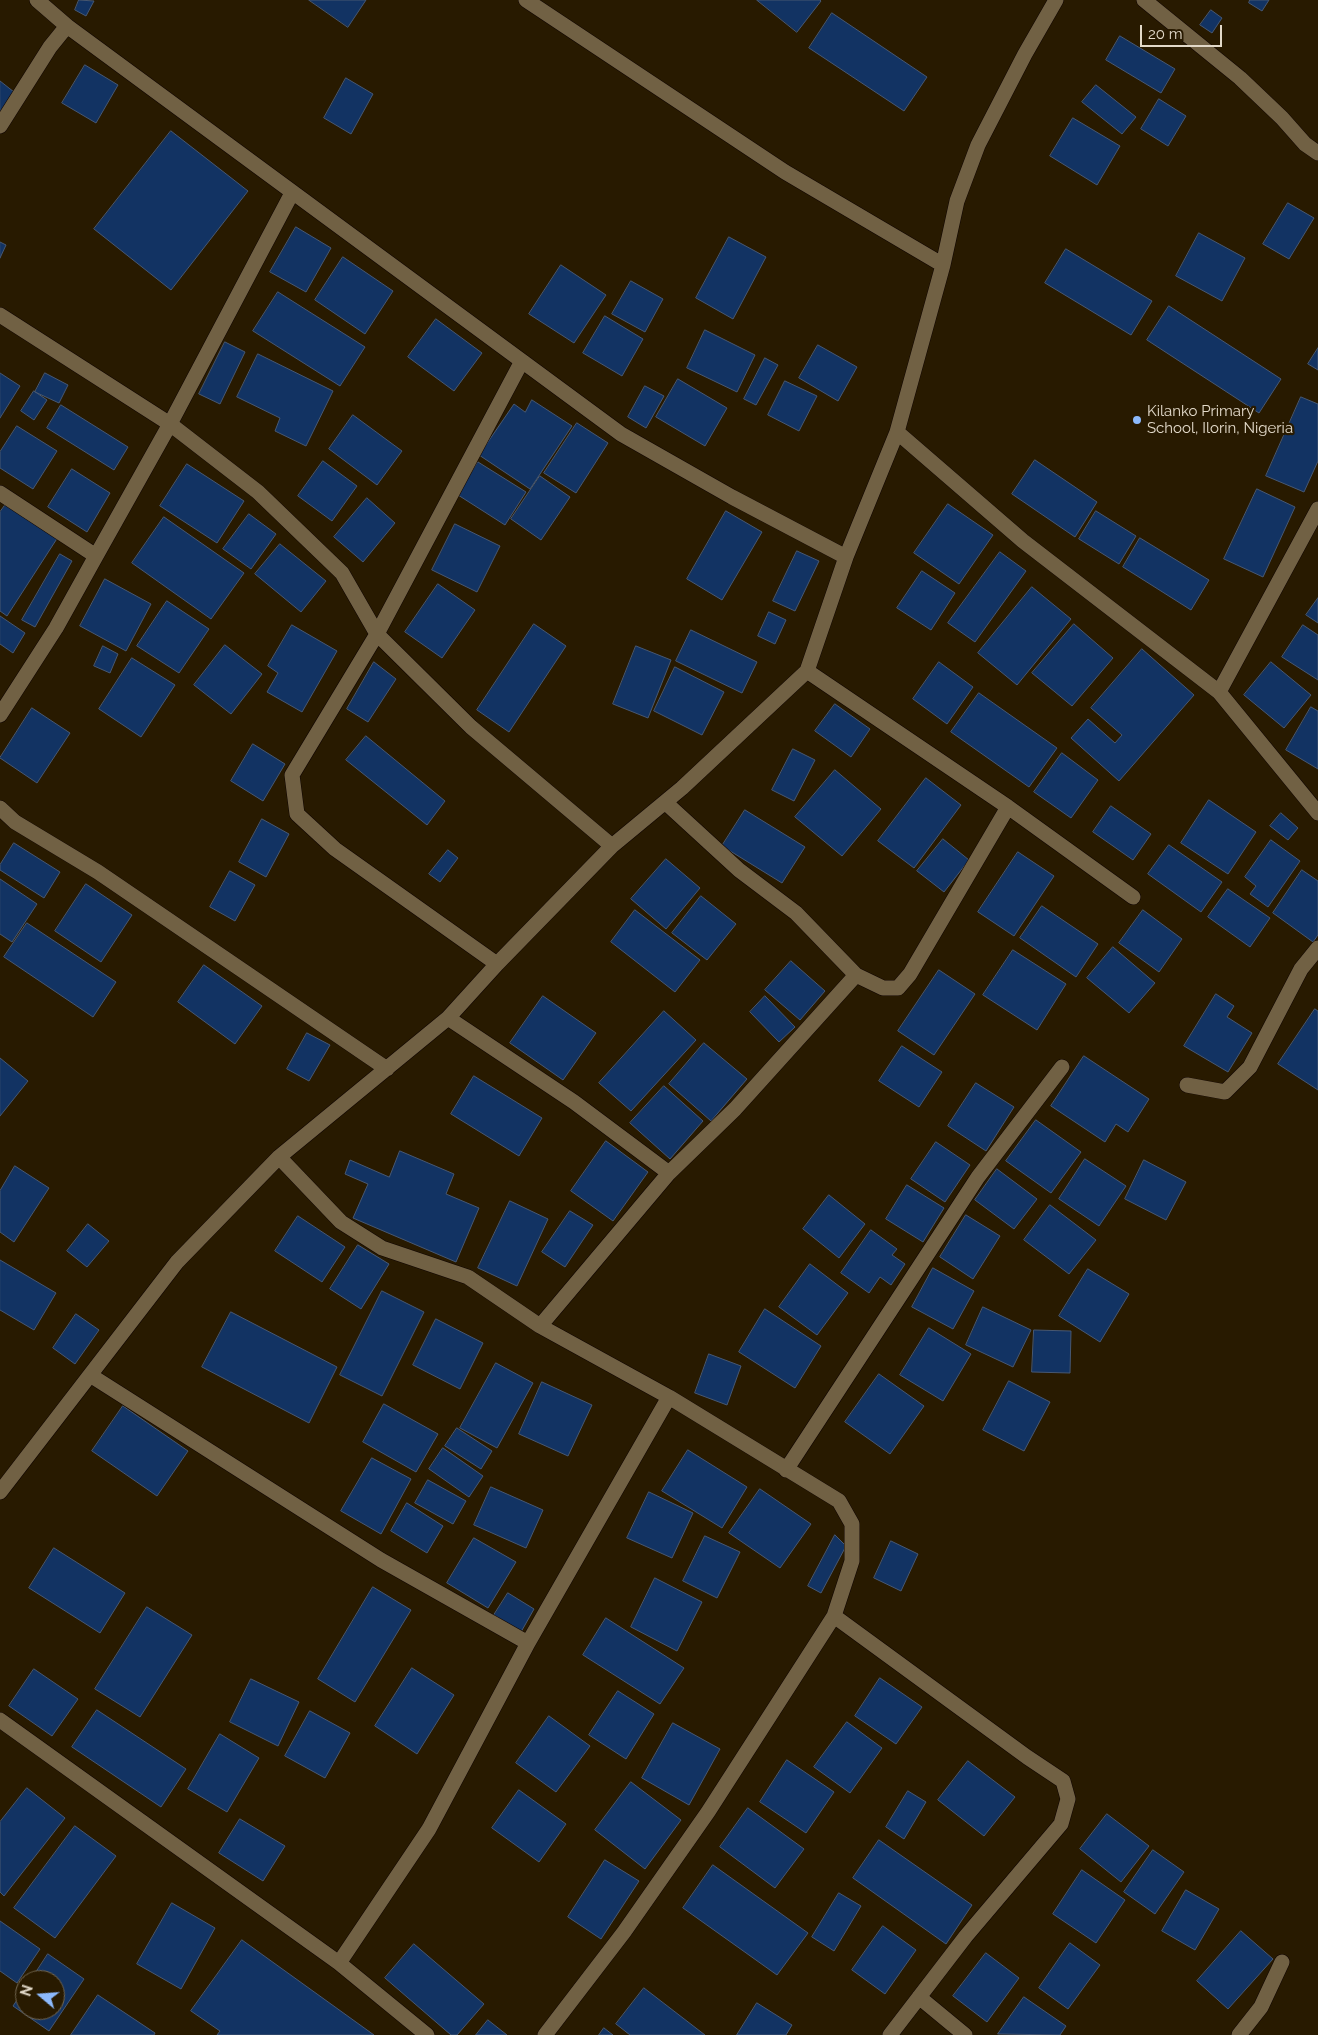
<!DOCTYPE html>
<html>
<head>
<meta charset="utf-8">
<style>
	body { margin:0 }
	#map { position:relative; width:1318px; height:2035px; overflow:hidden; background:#281a00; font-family:Raleway,sans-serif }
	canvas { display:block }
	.north { position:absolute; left:15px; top:1970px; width:50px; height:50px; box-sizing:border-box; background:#281a00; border:1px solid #726650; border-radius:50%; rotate:288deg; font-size:14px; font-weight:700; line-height:20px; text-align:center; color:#e2d9c9 }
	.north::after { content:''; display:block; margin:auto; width:18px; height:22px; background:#8cb9fc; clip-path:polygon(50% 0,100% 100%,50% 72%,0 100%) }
	.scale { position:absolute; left:1140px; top:25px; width:82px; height:22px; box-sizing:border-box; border:2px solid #e2d9c9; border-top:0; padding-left:6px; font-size:15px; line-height:18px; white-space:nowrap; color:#e2d9c9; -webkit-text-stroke:4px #281a00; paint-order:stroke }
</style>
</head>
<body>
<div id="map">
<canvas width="1318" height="2035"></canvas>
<div class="north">N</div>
<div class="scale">20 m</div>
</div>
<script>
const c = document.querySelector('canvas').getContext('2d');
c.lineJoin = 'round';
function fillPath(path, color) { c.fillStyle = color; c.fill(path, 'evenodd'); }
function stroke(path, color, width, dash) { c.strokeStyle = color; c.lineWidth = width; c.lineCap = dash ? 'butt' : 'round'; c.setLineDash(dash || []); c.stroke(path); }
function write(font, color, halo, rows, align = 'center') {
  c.font = font + ' Raleway,sans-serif'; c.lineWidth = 4.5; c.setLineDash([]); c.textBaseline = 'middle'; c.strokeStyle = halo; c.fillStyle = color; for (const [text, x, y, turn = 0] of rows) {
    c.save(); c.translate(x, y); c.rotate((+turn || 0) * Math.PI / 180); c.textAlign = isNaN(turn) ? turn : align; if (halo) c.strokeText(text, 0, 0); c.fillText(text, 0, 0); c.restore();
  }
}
const building = new Path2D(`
	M79,0L94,1L86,16L75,10Z
	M309,0H366L348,27Z
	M757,0H820L821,1L797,32Z
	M1250,0H1269L1262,11L1249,3Z
	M1211,10L1222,18L1212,33L1200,25Z
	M832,13L927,77L904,111L809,48Z
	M1120,36L1175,69L1161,93L1106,60Z
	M85,65L118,85L96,123L62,103Z
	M346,78L373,94L351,134L324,118Z
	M0,81L14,92L0,112Z
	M1096,85L1136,117L1122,134L1082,102Z
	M1159,99L1186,116L1168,146L1141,129Z
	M1073,118L1120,146L1097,185L1050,156Z
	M171,131L248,191L171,290L94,229Z
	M1288,203L1314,218L1289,259L1263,244Z
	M296,227L331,248L306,292L270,272Z
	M1199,233L1245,258L1222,301L1176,276Z
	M729,237L766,257L733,319L696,298Z
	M0,242L6,245L0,258Z
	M1066,249L1152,301L1131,335L1045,283Z
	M343,257L393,291L365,334L315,300Z
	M561,265L606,295L574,343L529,314Z
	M631,281L663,299L645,332L612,314Z
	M278,292L365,347L340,386L253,331Z
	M1169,306L1281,379L1259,413L1147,340Z
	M605,316L643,339L622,376L583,353Z
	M436,319L482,353L454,391L408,357Z
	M705,330L755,355L737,392L687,368Z
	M225,342L245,352L220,404L199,394Z
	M818,345L857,367L838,401L799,378Z
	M1318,348V370L1308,364Z
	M258,354L333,391L306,446L275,431L280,418L237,397Z
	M765,358L778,365L756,405L744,399Z
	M0,373L20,386L0,418Z
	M45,373L68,385L59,403L35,392Z
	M678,379L727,408L705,446L656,417Z
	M785,381L817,396L799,431L768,415Z
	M645,386L664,396L646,428L628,417Z
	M34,391L47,400L34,420L21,411Z
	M1301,397L1318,404V461L1304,492L1266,476Z
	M532,400L572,426L530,489L479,455L514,404L525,412Z
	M61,405L128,447L114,470L47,428Z
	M353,415L402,451L377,485L329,449Z
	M577,423L608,443L576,493L544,473Z
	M17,426L57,451L33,489L0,468V452Z
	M1035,460L1097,502L1075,537L1012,494Z
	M323,461L357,486L332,521L298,496Z
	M478,462L526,492L505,525L458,495Z
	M187,464L244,501L217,543L160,506Z
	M72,469L110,493L87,532L48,507Z
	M540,476L570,497L541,540L511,519Z
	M1257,489L1295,507L1263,577L1224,559Z
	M367,498L395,523L363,562L334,537Z
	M6,504L58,537L7,616L0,611V512Z
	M948,504L993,535L959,584L914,553Z
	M726,511L762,532L722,600L687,579Z
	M1096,511L1136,536L1119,564L1079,539Z
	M249,514L276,534L251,569L223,549Z
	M164,517L244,573L211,619L132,563Z
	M455,524L500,546L477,592L432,570Z
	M1140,538L1209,580L1191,610L1123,567Z
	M280,544L326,581L301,612L255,574Z
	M797,551L819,561L795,611L773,601Z
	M1000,552L1026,571L975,642L948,623Z
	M60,554L72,561L35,627L22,620Z
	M922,571L955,593L931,630L897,608Z
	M105,579L151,604L126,651L80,626Z
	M438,584L475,610L442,658L405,632Z
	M1032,587L1071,619L1017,685L978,653Z
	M1318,598V623L1306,615Z
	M167,601L209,629L179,673L137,646Z
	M769,612L786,620L775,644L758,636Z
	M0,616L25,633L13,653L0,644Z
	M534,624L566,646L509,732L477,710Z
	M1074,624L1113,658L1072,706L1032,673Z
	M292,625L337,651L302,712L267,692L278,673L268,666Z
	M1303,625L1318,635V680L1282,657Z
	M691,630L757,662L742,693L676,661Z
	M225,645L262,674L231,714L194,685Z
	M103,646L118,654L110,673L94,666Z
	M636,646L671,660L648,718L613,704Z
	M1142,649L1194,695L1119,781L1071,738L1088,719L1115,743L1122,735L1091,708Z
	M132,658L175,685L141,737L99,709Z
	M374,662L396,679L368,722L347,709Z
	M939,662L973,687L947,724L913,699Z
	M1271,662L1311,695L1284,728L1244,695Z
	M675,667L724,692L702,735L654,711Z
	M979,693L1057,748L1029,787L951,732Z
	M835,704L870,729L851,757L815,731Z
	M1311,707L1318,711V769L1286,750Z
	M32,708L70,733L37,783L0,758Z
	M366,736L445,801L427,825L346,760Z
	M253,744L285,764L263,801L231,781Z
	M793,749L815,760L794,801L772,790Z
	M1062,753L1098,780L1071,818L1034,792Z
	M835,770L881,809L842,856L795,817Z
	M926,778L961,805L914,868L878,841Z
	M1209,800L1256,832L1228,874L1181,843Z
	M1111,806L1151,834L1133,860L1093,832Z
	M745,810L805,847L782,883L722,846Z
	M1281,813L1298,828L1288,840L1270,826Z
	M262,819L289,834L266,877L239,862Z
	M943,839L969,860L944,892L917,871Z
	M1271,840L1300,861L1268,907L1250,894L1256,886L1245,877Z
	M14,843L60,872L44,898L0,870V865Z
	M1169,845L1222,882L1201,912L1148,874Z
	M448,850L458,858L440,882L429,874Z
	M1018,852L1054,876L1014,936L978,912Z
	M666,859L700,888L666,929L631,899Z
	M1302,870L1318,881V935L1313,942L1273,913Z
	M230,871L255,885L235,921L210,907Z
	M0,879L37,904L12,942L0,934Z
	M86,884L132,915L101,962L55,931Z
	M1228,889L1270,918L1250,947L1208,917Z
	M701,896L736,924L707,960L672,933Z
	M1042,906L1098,944L1076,977L1020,938Z
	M635,910L700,960L675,992L611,942Z
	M1143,910L1182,939L1159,972L1119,943Z
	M27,923L116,982L93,1017L4,957Z
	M1113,947L1155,983L1129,1013L1087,978Z
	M1013,950L1066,984L1037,1030L983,995Z
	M791,961L825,991L800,1020L765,990Z
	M204,965L262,1006L235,1044L178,1002Z
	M939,970L975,994L934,1055L898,1031Z
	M1216,994L1234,1006L1227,1017L1252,1033L1228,1072L1184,1046Z
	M543,996L596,1033L563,1080L510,1043Z
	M765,996L795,1027L779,1042L750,1012Z
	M1315,1009L1318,1011V1090L1278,1064Z
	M664,1011L696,1040L631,1111L599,1083Z
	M307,1033L330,1045L309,1081L287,1069Z
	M704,1043L747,1079L711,1121L669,1084Z
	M902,1046L942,1072L919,1107L879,1081Z
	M1084,1056L1149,1099L1128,1132L1116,1124L1105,1142L1051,1106Z
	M0,1058L28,1081L0,1116Z
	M474,1076L542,1118L519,1156L451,1114Z
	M976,1083L1014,1107L986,1151L948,1126Z
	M664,1086L703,1121L670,1159L630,1123Z
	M1036,1120L1081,1152L1051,1193L1006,1161Z
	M606,1141L648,1172L613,1221L571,1191Z
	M936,1142L970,1165L945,1202L911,1179Z
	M400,1151L454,1174L446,1194L479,1208L456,1262L353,1218L368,1184L345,1174L350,1160L389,1177Z
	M1085,1159L1126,1186L1099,1226L1059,1199Z
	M1144,1160L1186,1182L1166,1220L1125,1199Z
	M15,1166L49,1188L14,1242L0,1232V1191Z
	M997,1169L1037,1199L1014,1229L975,1200Z
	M907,1185L944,1208L923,1242L886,1219Z
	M829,1195L865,1224L839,1258L803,1229Z
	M510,1201L548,1219L517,1286L478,1268Z
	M1050,1205L1096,1240L1069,1274L1024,1240Z
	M570,1211L593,1225L565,1267L542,1252Z
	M966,1215L1000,1236L973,1279L940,1257Z
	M298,1216L345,1247L322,1282L275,1251Z
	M88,1224L109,1241L87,1267L67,1251Z
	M871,1230L897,1249L892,1255L905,1264L891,1285L880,1277L869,1293L841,1273Z
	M358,1245L389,1264L361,1309L330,1289Z
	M0,1260L56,1293L34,1330L0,1310Z
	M810,1264L848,1293L817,1335L779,1307Z
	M933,1268L974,1291L953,1329L912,1307Z
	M1088,1269L1129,1294L1100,1342L1059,1316Z
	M382,1291L424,1312L382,1396L340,1375Z
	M983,1307L1031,1330L1013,1367L966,1345Z
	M765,1309L821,1346L795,1388L739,1352Z
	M231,1312L337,1367L309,1423L202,1367Z
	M76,1314L99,1330L75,1364L53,1348Z
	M436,1319L483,1343L460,1389L413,1365Z
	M929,1328L971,1354L943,1401L900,1375Z
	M1034,1330L1071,1331L1070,1373L1032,1372Z
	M709,1354L741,1366L727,1405L695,1393Z
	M496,1363L533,1383L497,1448L460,1428Z
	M879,1374L924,1406L890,1454L845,1422Z
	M1009,1381L1050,1402L1024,1451L983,1430Z
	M542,1382L592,1405L568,1456L519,1434Z
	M384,1404L438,1434L416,1472L363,1442Z
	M123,1406L188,1451L157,1496L92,1451Z
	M457,1428L492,1451L481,1469L445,1446Z
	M443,1448L483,1476L469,1497L429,1469Z
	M688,1450L747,1487L722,1528L662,1491Z
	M372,1458L411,1479L381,1534L341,1511Z
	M428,1480L466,1501L453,1524L415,1503Z
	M491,1487L543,1510L526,1548L474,1525Z
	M760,1489L811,1524L780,1568L729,1533Z
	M649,1492L693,1513L672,1558L627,1538Z
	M407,1503L443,1526L427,1553L391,1531Z
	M835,1535L846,1546L821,1593L808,1586Z
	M705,1536L740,1552L717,1598L683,1581Z
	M474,1538L516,1562L488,1608L447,1583Z
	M891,1541L918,1554L901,1591L874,1578Z
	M54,1548L125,1593L100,1633L29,1588Z
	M655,1578L702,1602L677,1651L631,1627Z
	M373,1587L411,1610L355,1702L318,1679Z
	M508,1593L534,1609L521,1632L494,1615Z
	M147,1607L192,1635L140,1717L95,1689Z
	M606,1618L684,1668L660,1704L583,1655Z
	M412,1668L454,1695L417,1754L375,1726Z
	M34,1669L78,1699L52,1736L9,1706Z
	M880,1678L922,1707L896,1744L855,1716Z
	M251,1679L299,1702L278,1746L230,1722Z
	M618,1691L654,1714L626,1759L589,1735Z
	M97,1710L186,1769L161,1807L72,1747Z
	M310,1711L350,1733L325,1778L285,1756Z
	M549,1716L590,1746L556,1792L516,1763Z
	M847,1722L882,1748L850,1793L814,1767Z
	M673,1723L720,1749L689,1805L642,1778Z
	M220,1734L259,1758L227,1812L188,1789Z
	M787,1760L834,1792L806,1833L760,1802Z
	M968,1761L1015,1797L984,1836L938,1800Z
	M631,1782L681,1820L645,1869L595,1830Z
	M27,1788L65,1818L4,1896L0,1892V1822Z
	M519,1790L566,1824L539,1862L492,1828Z
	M908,1791L926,1802L904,1839L886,1827Z
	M748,1808L804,1849L775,1888L720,1847Z
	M1107,1814L1149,1846L1121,1882L1080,1849Z
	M240,1819L285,1846L263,1881L219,1853Z
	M75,1826L116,1856L55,1938L14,1908Z
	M879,1840L972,1905L946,1944L853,1878Z
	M1153,1850L1184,1872L1155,1914L1124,1892Z
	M605,1860L639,1881L601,1939L568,1917Z
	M713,1865L808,1933L777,1975L683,1908Z
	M1082,1870L1125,1900L1096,1943L1053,1914Z
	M1186,1890L1219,1909L1195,1950L1162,1931Z
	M839,1893L861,1906L834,1951L812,1937Z
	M172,1903L215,1928L181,1989L137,1964Z
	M0,1921L40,1949L17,1983L0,1971Z
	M883,1926L916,1950L885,1994L852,1970Z
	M1241,1931L1273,1959L1228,2009L1197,1981Z
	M242,1940L374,2035H217L220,2031L191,2011Z
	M1070,1943L1100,1965L1068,2009L1039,1988Z
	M414,1944L484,2004L457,2035H451L385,1978Z
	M986,1953L1019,1978L987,2022L953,1996Z
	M48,1954L84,1979L49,2031L13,2006L25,1988V2010H55V1980H31Z
	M644,1988L705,2035H630L616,2024Z
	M98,1995L155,2033L154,2035H71Z
	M1024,1997L1066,2026L1060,2035L998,2034Z
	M757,2003L792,2025L786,2035H737Z
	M488,2020L507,2035H476Z
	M604,2028L613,2035H599Z`);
const street = new Path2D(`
	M37,0L67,26
	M526,0L785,172L943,265
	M1144,0L1240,78L1282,118L1305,144L1318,153
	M0,126L50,47L67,26L621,434L732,497L846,557
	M0,315L170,424L258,492L342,573L377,634L471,727L612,846
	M897,432L1023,541L1219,692L1318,813
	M0,493L96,556
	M807,671L1008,807
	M1219,692L1318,509
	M0,715L56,628L96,556L170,424L292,193
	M666,803L739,870L796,913L856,975
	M0,808L15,822L98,872L387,1069
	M497,964L335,849L297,814L292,775L377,634L522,361
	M448,1018L574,1102L669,1173L540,1326
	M1187,1085L1225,1092L1250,1067L1301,969L1318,948
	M279,1157L341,1222L382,1248L468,1277L540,1326L669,1397L839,1501L852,1524V1561L834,1616L708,1812L624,1932L545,2035
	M669,1173L735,1109L856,975L883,988H898L910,974L1008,807L1133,897
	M90,1375L381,1560L528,1643
	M786,1470L978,1177L1062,1067
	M0,1492L177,1262L279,1157L448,1018L497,964L612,846L682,788L807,671L846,557L897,432L943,265L957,201L978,145L1025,54L1056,0
	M834,1616L1027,1757L1063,1781L1068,1799L1061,1824L966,1936L890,2035
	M0,1720L339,1963L427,2035
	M339,1963L429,1829L528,1643L669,1397
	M919,1997L965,2035
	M1239,2035L1261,2007L1282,1962`);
const markers = [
	[1137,420,5,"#8cb9fc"]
];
const poiNames = [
	["Kilanko Primary",1147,411],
	["School, Ilorin, Nigeria",1147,428]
];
fillPath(building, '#123363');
stroke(building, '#475872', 1);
stroke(street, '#100500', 16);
stroke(street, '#716144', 15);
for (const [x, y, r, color] of markers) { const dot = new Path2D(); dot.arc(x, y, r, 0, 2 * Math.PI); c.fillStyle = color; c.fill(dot); stroke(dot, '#281a00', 2); }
write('15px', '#e2d9c9', '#281a00', poiNames, 'left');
</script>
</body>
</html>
